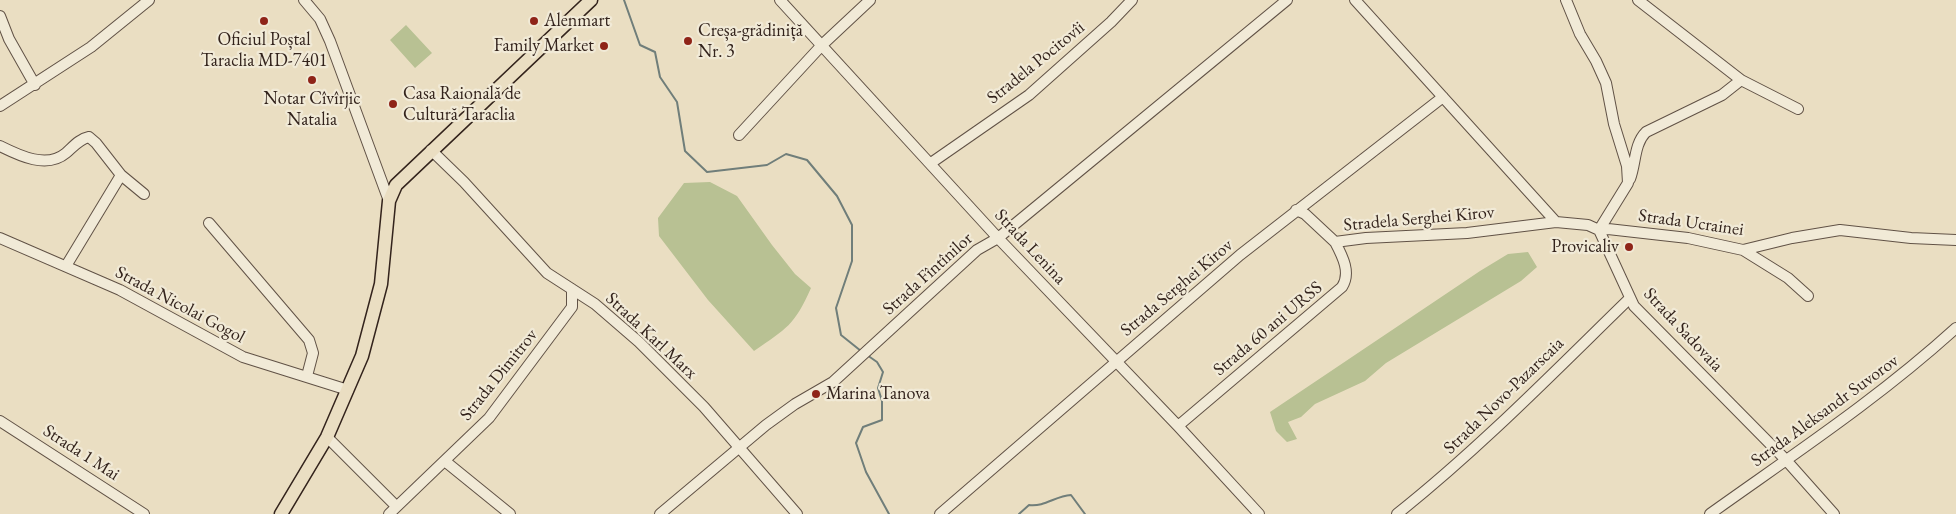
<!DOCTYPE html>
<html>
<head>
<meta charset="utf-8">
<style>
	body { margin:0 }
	canvas { display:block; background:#eadec2 }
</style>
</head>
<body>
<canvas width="1956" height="514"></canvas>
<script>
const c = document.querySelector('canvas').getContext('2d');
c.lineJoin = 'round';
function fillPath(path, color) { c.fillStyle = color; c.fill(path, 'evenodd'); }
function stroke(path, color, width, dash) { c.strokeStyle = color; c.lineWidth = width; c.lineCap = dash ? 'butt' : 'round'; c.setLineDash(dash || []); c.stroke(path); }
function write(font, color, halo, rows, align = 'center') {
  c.font = font + ' "EB Garamond",serif'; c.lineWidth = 4.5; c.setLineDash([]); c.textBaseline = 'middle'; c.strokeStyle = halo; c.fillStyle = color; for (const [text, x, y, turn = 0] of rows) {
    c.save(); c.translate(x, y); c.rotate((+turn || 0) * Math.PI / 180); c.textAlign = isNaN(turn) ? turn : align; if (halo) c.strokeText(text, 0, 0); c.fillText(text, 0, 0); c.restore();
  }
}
const green = new Path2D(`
	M406,25L432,53L415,68L390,40Z
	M710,182L737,196L772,245L795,274L811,288C794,326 787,328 754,351L708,300L659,236L658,218L684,183Z
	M1528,252L1537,267L1521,281L1386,363L1365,381L1315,404L1301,417L1288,422L1297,439L1287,442L1276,431L1270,412L1480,271L1508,254Z`);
const stream = new Path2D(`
	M624,0L640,45L655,52L660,77L677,102L685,151L707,172L767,165L786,154L807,160L837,196L852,225V261L836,308L841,335L861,351
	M867,355L877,362L883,372L878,388L882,401V420L863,427L856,443L866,472L889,514
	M1019,514L1029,505C1045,507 1055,496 1071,495L1085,514`);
const minor = new Path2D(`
	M304,0L320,19L330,41L389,201
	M780,0L998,238L1178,426L1259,514
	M1355,0L1556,222L1588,225L1599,230L1634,306L1786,460L1834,514
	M1566,0L1580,34L1596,61L1606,83L1614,124L1627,166L1628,183L1599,230
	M1638,0L1741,80L1798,109
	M0,16L9,39L35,85
	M0,106L91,47L149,0
	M739,135L822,45L870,0
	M0,146C20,156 47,169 66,153C73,147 79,139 89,137L96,143L121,175L144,194
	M431,150L464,182L547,273L595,304L639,342L704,407L797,514
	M931,163L1029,95L1111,22L1132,0
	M1630,179C1636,163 1634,144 1646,132L1722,95L1741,80
	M1296,210L1305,214L1335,242L1366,238L1467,233L1556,222
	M209,223L309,340L313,353L307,376
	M1599,230L1608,229L1688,238L1743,250L1792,238L1840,230L1911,238L1956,240
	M0,238L120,290L243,357L348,390
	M1743,250L1788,278L1808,296
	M66,266L121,175
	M0,421L144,514
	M1178,426L1342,287C1351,273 1343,257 1335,242
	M327,437L396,506
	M446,462L510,514
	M389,514L489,418L572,307V289
	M660,514L766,425L795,404L833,382L977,250L998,238L1287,0
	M940,514L1240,255L1443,97
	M1397,514C1480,448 1554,372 1630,298
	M1710,514C1794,454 1879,398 1956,328`);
const major = new Path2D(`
	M281,514L327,437L362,356L381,284L389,201L396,185L591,0`);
const markers = [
	[264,21,5,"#8f2418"],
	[534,21,5,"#8f2418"],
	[688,41,5,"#8f2418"],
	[604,46,5,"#8f2418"],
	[312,80,5,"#8f2418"],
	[393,104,5,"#8f2418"],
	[1629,247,5,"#8f2418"],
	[816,394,5,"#8f2418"]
];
const poiNames = [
	["Alenmart",544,21],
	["Creșa-grădiniță",698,31],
	["Nr. 3",698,52],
	["Oficiul Poștal",264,40,"center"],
	["Taraclia MD-7401",264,61,"center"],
	["Family Market",594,46,"right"],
	["Casa Raională de",403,94],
	["Cultură Taraclia",403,115],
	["Notar Cîvîrjic",312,99,"center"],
	["Natalia",312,120,"center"],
	["Provicaliv",1619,247,"right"],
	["Marina Tanova",826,394]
];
const streetNames = [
	["Stradela Pocitovîi",1036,63,-39],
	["Stradela Serghei Kirov",1419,219,-5],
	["Strada Ucrainei",1691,223,8],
	["Strada Lenina",1030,247,47],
	["Strada Fîntînilor",928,274,-42],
	["Strada Serghei Kirov",1177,288,-40],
	["Strada Nicolai Gogol",180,305,28],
	["Strada 60 ani URSS",1268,329,-40],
	["Strada Sadovaia",1683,330,47],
	["Strada Karl Marx",651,336,43],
	["Strada Dimitrov",499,375,-51],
	["Strada Novo-Pazarscaia",1504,396,-44],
	["Strada Aleksandr Suvorov",1825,411,-36],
	["Strada 1 Mai",81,453,33]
];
fillPath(green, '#b8c193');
stroke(stream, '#707e7a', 2);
stroke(minor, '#615246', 12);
stroke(major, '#33231c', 15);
stroke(minor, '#f1ead7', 10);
stroke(major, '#eadec2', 12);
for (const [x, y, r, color] of markers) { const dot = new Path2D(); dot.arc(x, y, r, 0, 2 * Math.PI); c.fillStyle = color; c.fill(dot); stroke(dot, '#f1ead7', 2); }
write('18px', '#33231c', '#f1ead7', poiNames, 'left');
write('18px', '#33231c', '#f1ead7', streetNames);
</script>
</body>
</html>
